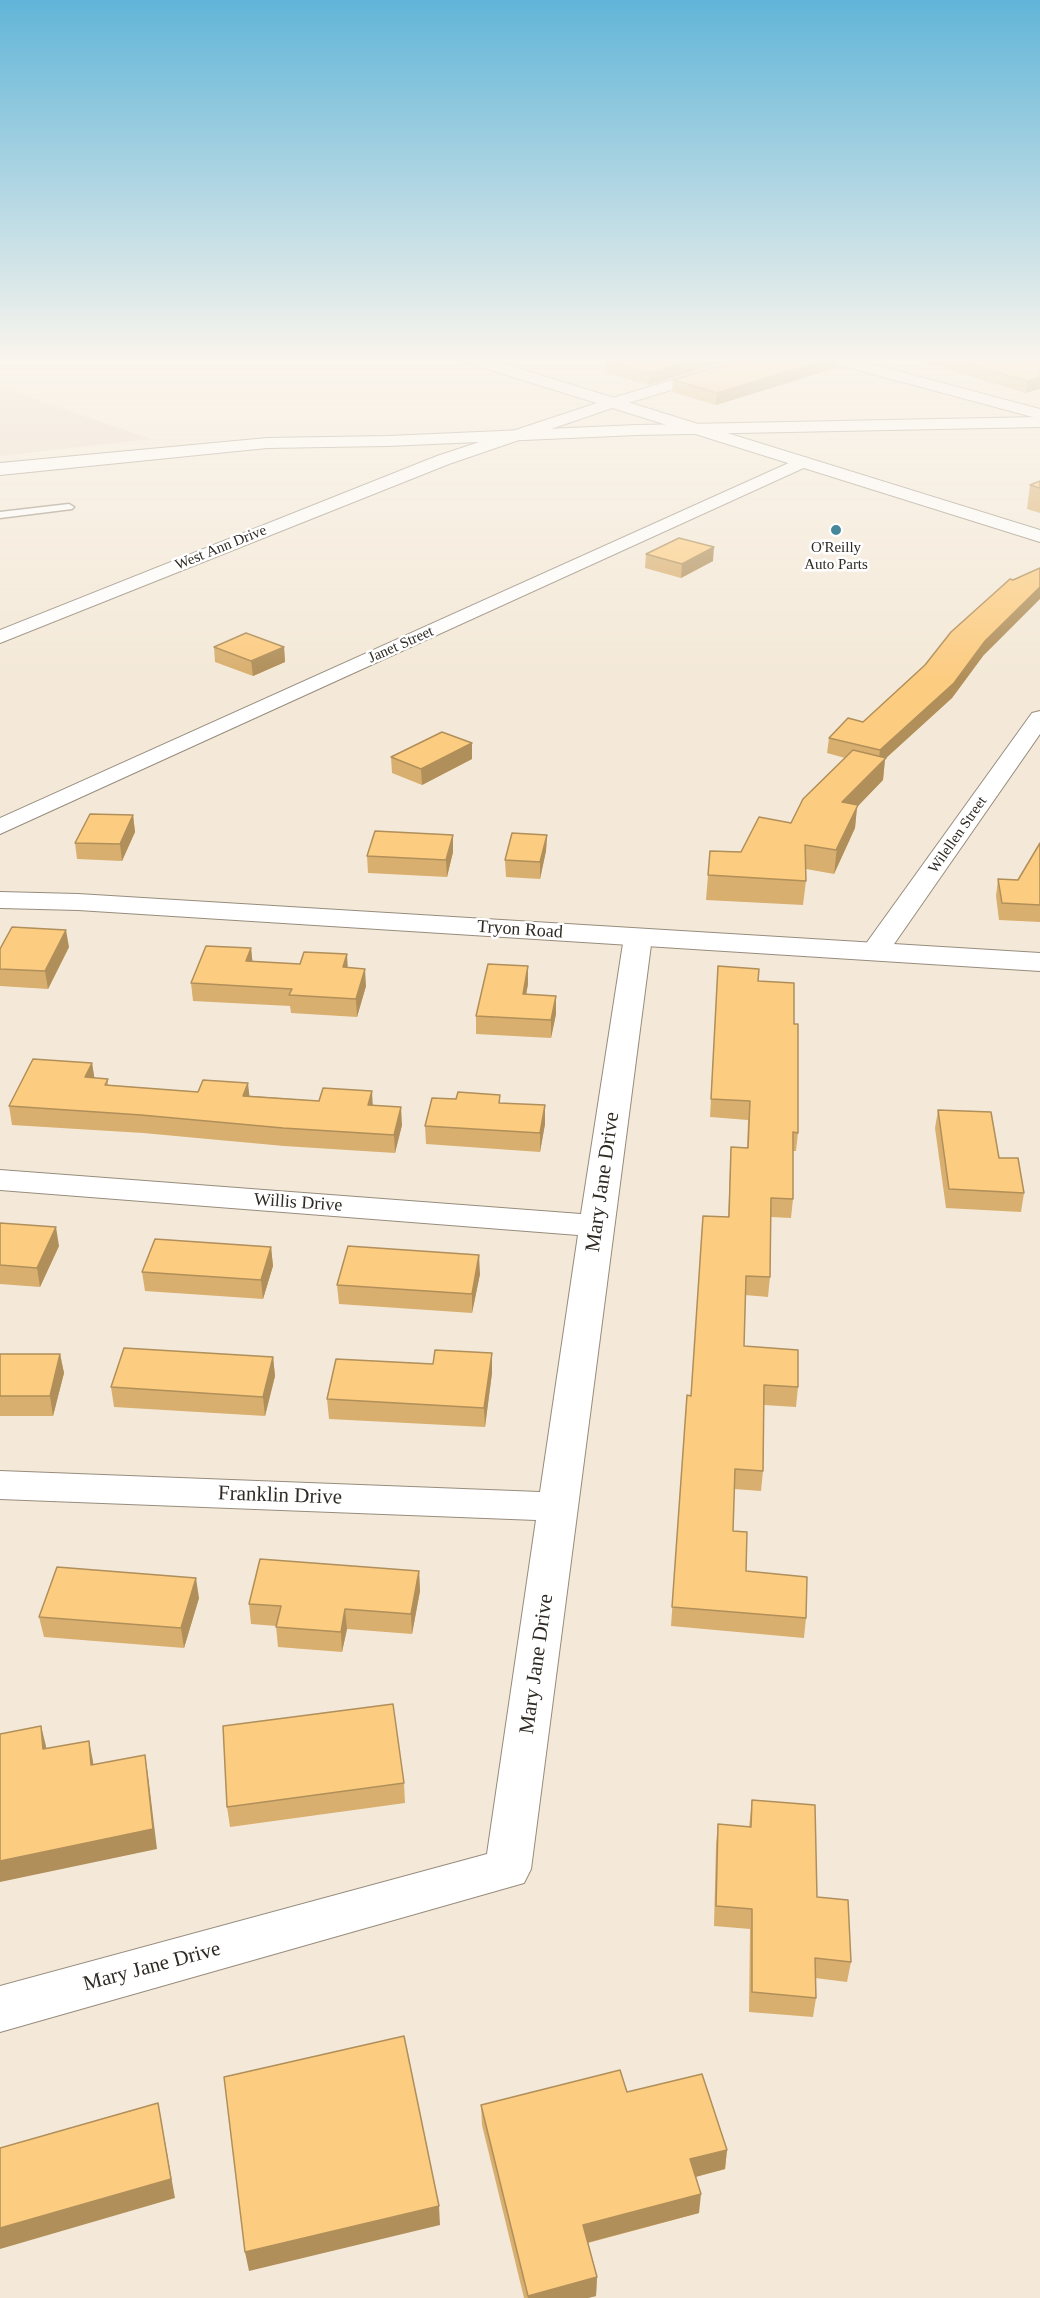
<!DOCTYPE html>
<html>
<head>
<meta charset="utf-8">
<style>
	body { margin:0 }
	canvas { display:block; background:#f4e9d8 }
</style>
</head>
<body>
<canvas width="1040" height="2298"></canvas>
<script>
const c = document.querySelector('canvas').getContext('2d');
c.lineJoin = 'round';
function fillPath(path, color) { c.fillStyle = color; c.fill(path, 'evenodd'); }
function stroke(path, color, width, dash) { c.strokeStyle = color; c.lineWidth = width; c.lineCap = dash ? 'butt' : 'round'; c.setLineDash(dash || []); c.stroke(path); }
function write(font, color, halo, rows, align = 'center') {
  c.font = font + ' Georgia,serif'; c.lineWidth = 5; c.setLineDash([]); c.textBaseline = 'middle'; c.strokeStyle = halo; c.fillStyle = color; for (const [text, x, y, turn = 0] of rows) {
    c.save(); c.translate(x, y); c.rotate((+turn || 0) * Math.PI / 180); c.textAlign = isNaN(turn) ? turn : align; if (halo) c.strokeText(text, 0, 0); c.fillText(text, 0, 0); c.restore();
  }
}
const education = new Path2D(`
	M0,387L151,439L0,456Z`);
const lane = new Path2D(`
	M69,504L74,507L72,509L0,518V512Z`);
const street = new Path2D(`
	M752,356H777L774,359L618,406L449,464L0,643V630L437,456L606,400Z
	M814,356H841L1040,409V419L817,359Z
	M802,457L808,458L811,462L808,466L0,834V818Z
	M1040,711V734L885,957L875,959L865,957L861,951L865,945L1032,713Z
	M638,929L648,931L652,937L531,1869L524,1883L0,2032V1986L487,1854L536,1520L0,1499V1471L540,1492L578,1235L0,1190V1170L581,1214L624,937L628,931Z`);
const secondary = new Path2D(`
	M454,356H479L1040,530V542L456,359Z
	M0,892L78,894L1040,953V971L78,910L0,908Z`);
const primary = new Path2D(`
	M1040,417V427L637,435L388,446L267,448L0,475V463L267,438L388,436L637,425Z`);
const wall = new Path2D(`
	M744,356L648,385L605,372V360Z
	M753,356H840L839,367L716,405L672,392L673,380Z
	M850,356H876L863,360Z
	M903,356H1040L1026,393Z
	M1040,481V513L1027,509L1030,485Z
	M646,554L713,561L681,578L645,568Z
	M214,647H284L285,662L253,676L215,662Z
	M983,656L952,698L885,759L883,780L857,807L855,828L834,874L806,869V881L803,905L706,900L710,851L741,852L791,823L845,758L827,753L829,738L863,722Z
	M391,757L472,759L422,785L392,773Z
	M133,815L135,832L122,861L77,859L75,843Z
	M547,835L546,851L540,879L506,877L505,860Z
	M1040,843V922L999,920L996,896L998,879L1018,880Z
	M453,852L447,877L368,873L367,856Z
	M69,947L48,989L0,986V949Z
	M251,948L252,961L348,968L366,986L357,1017L291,1013L290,1006L193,1001L191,983Z
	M718,966L758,981L794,1024L798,1133L796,1151H793V1199L791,1218L771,1217L770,1277L768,1297L745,1295L744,1346L798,1387L796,1407L764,1405L763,1471L761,1491L734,1489L733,1531L746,1571L806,1618L804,1638L671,1626L687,1395L691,1396L728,1217L731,1147L747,1148L748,1120L710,1117Z
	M528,984L526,994L556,1014L551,1038L476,1034V1016Z
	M92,1063L94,1078L108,1079V1085L373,1105L402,1125L395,1153L284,1146L143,1133L12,1125L9,1106Z
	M500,1095V1103L545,1124L540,1152L426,1144L425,1126L456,1099Z
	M938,1110L999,1158L1024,1193L1021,1212L946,1208L935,1128Z
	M0,1223L59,1246L40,1287L0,1284Z
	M271,1247L273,1266L263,1299L145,1291L142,1272Z
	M480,1274L472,1313L339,1304L337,1285Z
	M492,1353V1373L485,1427L329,1419L327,1399L433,1364Z
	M0,1354H60L64,1373L53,1416H0Z
	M273,1357L275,1376L265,1416L114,1407L111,1387Z
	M419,1571L420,1591L412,1634L347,1629L342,1652L278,1647L276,1626L251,1624L249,1604Z
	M199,1598L184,1648L44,1637L39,1617Z
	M404,1783L405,1803L230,1827L227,1807Z
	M752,1800L817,1897L851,1962L847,1982L815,1978L816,1998L813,2017L749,2012L750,1929L714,1926L716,1844L718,1824L749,1827Z
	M627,2092L727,2150L725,2169L695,2177L699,2213L588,2243L597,2277L596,2296L588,2298H524L482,2125L481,2105Z`);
const shadedWall = new Path2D(`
	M705,356H744L648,385L649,373Z
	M838,356H840L839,367L716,405L717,393Z
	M864,356H876L863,360Z
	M1040,377V389L1026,393L1027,381Z
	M714,547L713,561L681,578L682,564Z
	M1040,587V599L983,656L952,698L885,759L883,780L857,807L855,828L834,874L842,802L878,765L880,750L985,641Z
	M284,647L285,662L253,676L251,661Z
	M472,743V759L422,785L421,769Z
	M133,815L135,832L122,861L120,844Z
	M453,835V852L447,877L446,860Z
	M547,835L546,851L540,879V862Z
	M66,930L69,947L48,989L45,971Z
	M251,948L253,966L246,961Z
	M347,954L348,972L343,967Z
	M528,966V984L523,1012V994Z
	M365,969L366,986L357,1017L356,999Z
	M556,996V1014L551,1038V1020Z
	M92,1063L95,1081L85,1077Z
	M248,1083L250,1101L243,1096Z
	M372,1091L373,1110L368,1105Z
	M545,1105V1124L540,1152V1133Z
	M401,1107L402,1125L395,1153L394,1135Z
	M56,1227L59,1246L40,1287L37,1268Z
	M271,1247L273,1266L263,1299L261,1280Z
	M479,1255L480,1274L472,1313V1294Z
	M492,1353V1373L485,1427L484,1408Z
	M60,1354L64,1373L53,1416L50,1396Z
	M273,1357L275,1376L265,1416L263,1397Z
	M419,1571L420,1591L412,1634L411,1614Z
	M196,1578L199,1598L184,1648L181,1628Z
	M345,1609L347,1629L342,1652L341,1632Z
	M41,1726L46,1746L47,1769L43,1749Z
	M89,1741L93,1761L95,1785L91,1765Z
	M145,1755L148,1775L157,1849L0,1882V1861Z
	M158,2103L175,2198L0,2249V2228Z
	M727,2150L725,2169L688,2179L690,2159Z
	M701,2194L699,2213L582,2244L583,2225Z
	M439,2206L440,2225L249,2271L245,2252Z
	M597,2277L596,2296L588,2298H528V2296Z`);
const building = new Path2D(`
	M615,356H705L649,373L605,360Z
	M753,356H838L717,393L673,380Z
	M944,356H1040V377L1027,381Z
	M1040,481V488L1030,485Z
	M679,538L714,547L682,564L646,554Z
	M1040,568V587L985,641L954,683L880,750L829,738L848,718L863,722L925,665L951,632L1010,579L1013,580Z
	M246,633L284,647L251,661L214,647Z
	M442,732L472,743L421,769L391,757Z
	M853,750L886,758L842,802L858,805L836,850L805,845L806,881L708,875L710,851L741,852L759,817L791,823L803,799Z
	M90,814L133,815L120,844L75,843Z
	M375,831L453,835L446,860L367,856Z
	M512,833L547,835L540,862L505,860Z
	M1040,843V905L1002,903L998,879L1018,880Z
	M12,927L66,930L45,971L0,969V949Z
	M206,946L251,948L246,961L300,964L304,952L347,954L343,967L365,969L356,999L289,995L292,989L191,983Z
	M488,964L528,966L523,994L556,996L551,1020L476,1016Z
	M718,966L759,969L758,981L794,983V1024H798V1133L793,1132V1199L771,1198L770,1277L746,1276L744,1346L798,1350V1387L764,1385L763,1471L735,1469L733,1531L747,1532L746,1571L807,1577L806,1618L672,1607L687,1395L691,1396L703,1216L729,1217L731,1147L748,1148L750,1101L711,1099Z
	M33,1059L92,1063L85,1077L108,1079L105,1085L198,1092L203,1080L248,1083L243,1096L319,1101L323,1088L372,1091L368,1105L401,1107L394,1135L283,1128L141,1115L9,1106Z
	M458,1092L500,1095L499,1103L545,1105L540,1133L425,1126L432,1098L456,1099Z
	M938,1110L991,1112L999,1158H1018L1024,1193L949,1189Z
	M0,1223L56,1227L37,1268L0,1265Z
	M155,1239L271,1247L261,1280L142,1272Z
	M348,1246L479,1255L472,1294L337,1285Z
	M124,1348L273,1357L263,1397L111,1387Z
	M435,1350L492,1353L484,1408L327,1399L336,1359L433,1364Z
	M0,1354H60L50,1396H0Z
	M260,1559L419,1571L411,1614L345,1609L341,1632L276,1627L281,1606L249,1604Z
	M57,1567L196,1578L181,1628L39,1617Z
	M393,1704L404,1783L227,1807L223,1726Z
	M41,1726L43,1749L89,1741L91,1765L145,1755L153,1829L0,1861V1734Z
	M752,1800L815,1805L817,1897L848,1900L851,1962L815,1958L816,1998L752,1992V1909L716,1906L718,1824L751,1827Z
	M404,2036L439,2206L245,2252L224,2077Z
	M620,2070L627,2092L702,2074L727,2150L690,2159L701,2194L583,2225L597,2277L528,2296L481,2105Z
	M158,2103L171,2179L0,2228V2148Z`);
const markers = [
	[836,530,6,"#468899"]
];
const farStreetnames = [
	["West Ann Drive",221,548,-22],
	["Janet Street",401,645,-24],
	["Wilellen Street",958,835,-55]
];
const farPoinames = [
	["O'Reilly",836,548],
	["Auto Parts",836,565]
];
const streetNames = [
	["Tryon Road",520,930,4],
	["Willis Drive",298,1203,4]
];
const nearStreetnames = [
	["Mary Jane Drive",603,1182,-82],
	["Franklin Drive",280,1496,2],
	["Mary Jane Drive",537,1664,-82],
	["Mary Jane Drive",152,1967,-15]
];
fillPath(education, '#ebd9c9');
stroke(lane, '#978c7d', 3);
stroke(street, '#978c7d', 2);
stroke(secondary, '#978c7d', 2);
stroke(primary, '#978c7d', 2);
fillPath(lane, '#fff');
fillPath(street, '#fff');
fillPath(secondary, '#fff');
fillPath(primary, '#fff');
fillPath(wall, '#d9af6f');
fillPath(shadedWall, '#b08f5a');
fillPath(building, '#fccc81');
stroke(building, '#b08f5a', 1.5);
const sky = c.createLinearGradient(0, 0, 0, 678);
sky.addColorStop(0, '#61b5d8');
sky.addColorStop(0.53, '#faf5ed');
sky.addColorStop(1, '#faf5ed00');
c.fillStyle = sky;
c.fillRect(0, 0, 1040, 678);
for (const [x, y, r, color] of markers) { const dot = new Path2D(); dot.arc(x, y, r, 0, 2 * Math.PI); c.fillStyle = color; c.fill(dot); stroke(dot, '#fff', 2); }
write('15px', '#2f2b24', '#fff', farStreetnames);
write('15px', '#2f2b24', '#fff', farPoinames);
write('18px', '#2f2b24', '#fff', streetNames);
write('21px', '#2f2b24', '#fff', nearStreetnames);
</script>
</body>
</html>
